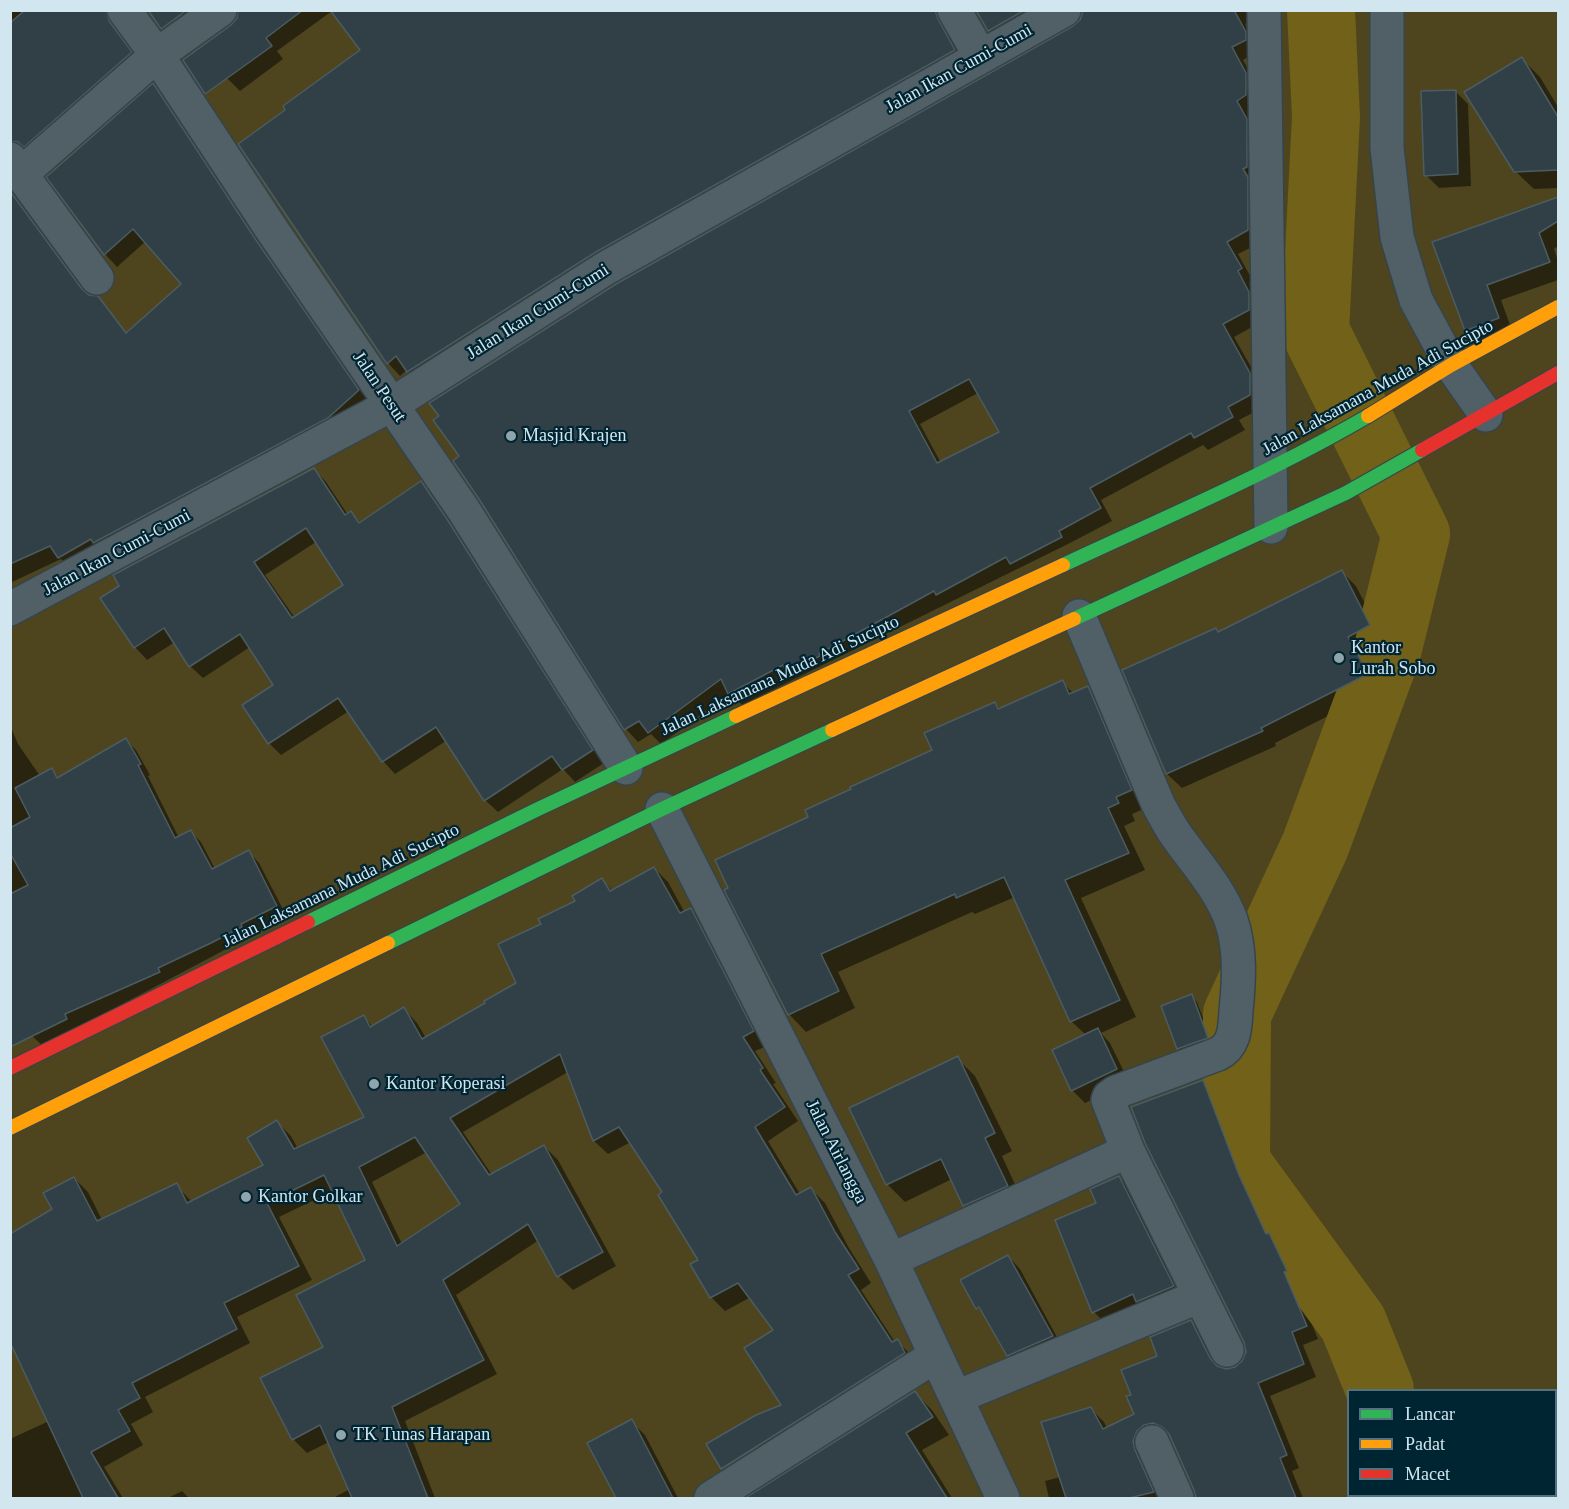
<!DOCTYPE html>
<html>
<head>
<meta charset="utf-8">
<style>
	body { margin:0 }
	#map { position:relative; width:1569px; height:1509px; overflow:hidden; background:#152931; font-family:"Times New Roman",serif }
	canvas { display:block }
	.frame { position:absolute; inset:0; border:12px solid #d2e6ef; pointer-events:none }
	.legend { position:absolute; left:1347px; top:1389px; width:210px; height:108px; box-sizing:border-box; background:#002532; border:2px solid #54727e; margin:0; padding:8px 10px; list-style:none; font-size:18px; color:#d2e6ef }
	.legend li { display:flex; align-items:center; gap:12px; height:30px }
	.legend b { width:30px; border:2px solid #54727e }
</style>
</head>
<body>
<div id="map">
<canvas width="1569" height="1509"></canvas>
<div class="frame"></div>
<ul class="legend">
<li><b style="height:8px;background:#30b455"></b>Lancar</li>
<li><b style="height:8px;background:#ff9f0a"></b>Padat</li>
<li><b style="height:8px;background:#e5322d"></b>Macet</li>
</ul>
</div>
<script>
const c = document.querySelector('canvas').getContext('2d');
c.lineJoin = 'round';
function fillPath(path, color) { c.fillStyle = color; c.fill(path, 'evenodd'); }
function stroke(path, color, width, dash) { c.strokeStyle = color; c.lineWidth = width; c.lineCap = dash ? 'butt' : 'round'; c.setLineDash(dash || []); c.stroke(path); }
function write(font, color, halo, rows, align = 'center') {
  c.font = font + ' "Times New Roman",serif'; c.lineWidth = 4.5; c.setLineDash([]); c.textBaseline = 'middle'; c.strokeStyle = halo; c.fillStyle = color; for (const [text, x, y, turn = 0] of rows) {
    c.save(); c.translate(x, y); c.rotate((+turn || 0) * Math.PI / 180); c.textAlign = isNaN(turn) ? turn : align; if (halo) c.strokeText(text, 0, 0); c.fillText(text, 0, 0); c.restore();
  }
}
const green = new Path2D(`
	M10,11H1558V1498H11ZM1348,1390H1556V1496H1348Z`);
const shadow = new Path2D(`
	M10,10H64L108,22L121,34L143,66L37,158L10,157Z
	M177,10H217L193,27Z
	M240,10H953L967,63L421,384L407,370L400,376L388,363L240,144L287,110L362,50L332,11L277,51L283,59L240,91L227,78L204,46L232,26L238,19Z
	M978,10H1059L1002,43L989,30Z
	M1084,10H1263L1259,18L1245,24L1257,46V52L1243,60L1258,87V108L1248,113L1259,133L1260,243L1238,254L1253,281L1249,283L1261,306V322L1234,337L1262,386V408L1239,420L1245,430L1208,450L1203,445L1101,500L1112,521L1070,543L742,705L730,693L661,744L651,734L638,742L626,729L480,498L1074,28L1082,20ZM978,393L1001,433L941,463L920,424Z
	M1522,59L1540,77L1558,107V188L1534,189L1515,171Z
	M153,85L166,98L269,255L370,403L71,570L61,559L10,583V189L89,296L97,298L127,334L183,284L146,241L117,267L105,254Z
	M1455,91L1468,104L1471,186L1439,188L1426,175Z
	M1558,198V246L1554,249L1558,261V280L1501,300L1513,333L1482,345L1466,330L1434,242Z
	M314,469L326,482L348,515L351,513L361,523L421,483L434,496L460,534L604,763L575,782L563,769L498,812L485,800L446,741L395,774L383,761L349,711L281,755L269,743L275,686L250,647L203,678L190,666L175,642L147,660L135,647ZM316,542L345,586L295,618L265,575Z
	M1342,572L1356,586L1384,640L1361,651L1381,689L1275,743L1276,746L1182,788L1167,774L1124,671L1215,629L1219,633Z
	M1062,682L1074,694L1088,688L1105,705L1148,807L1132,814L1135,821L1124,826L1145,870L1081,898L1136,1017L1101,1033L1110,1043L1129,1082L1085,1103L1072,1090L1086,1035L1071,1021L1015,897L975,914L972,912L838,972L855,1008L806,1032L789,1014L810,818L934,751L995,703L1000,709Z
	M10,725L18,744L40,776L51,770L59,778L126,740L136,750L150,775L148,776L179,838L191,832L201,842L215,869L249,852L259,863L287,917L43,1046L32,1036L10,994Z
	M654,868L668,882L685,913L691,909L705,923L767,1046L755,1051L776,1083L773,1084L798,1121L768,1141L800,1194L811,1189L825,1203L849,1248L871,1283L861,1290L895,1342L897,1341L911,1355L771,1460L757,1446L744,1424L783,1406L775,1330L751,1297L725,1311L711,1297L700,1260L664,1193L631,1142L608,1154L594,1141L568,1072L463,1132L492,1175L544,1146L558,1160L616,1266L573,1290L559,1276L539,1240L456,1295L497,1374L405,1421L435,1498H333L350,1489L329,1442L307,1453L293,1439L325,1348L367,1261L333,1191L279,1217L312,1280L237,1317L250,1343L145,1397L153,1412L131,1424L143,1445L104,1467L123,1498H10V1439L49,1421L54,1210L74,1178L88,1192L102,1220L176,1185L192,1202L265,1166L277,1122L291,1136L298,1149L366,1117L364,1017L373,1027L404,1009L417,1023L426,1038L518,984L543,925L577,902L602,880L613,891ZM427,1152L462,1204L402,1244L372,1182Z
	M1191,995L1197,1002L1213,1044L1184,1055L1178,1049Z
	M957,1058L975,1076L1012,1151L1002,1156L1024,1204L983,1223L965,1205L952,1179L905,1202L887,1184Z
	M1203,1081L1216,1094L1251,1190L1275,1241L1282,1248L1299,1284L1296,1285L1318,1339L1303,1345L1316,1377L1270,1396L1299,1468L1292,1471L1303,1498H1197L1196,1490L1172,1437L1168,1436L1157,1438L1163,1498H1049L1045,1481L1060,1477L1091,1409L1104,1422L1107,1428L1136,1415L1133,1396L1159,1357L1191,1322L1204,1335L1220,1368L1226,1370L1235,1368L1244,1362L1247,1352Z
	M1119,1177L1129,1188L1184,1297L1104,1322L1094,1312L1098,1203Z
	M1008,1256L1020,1269L1064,1350L1022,1368L1009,1355L986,1316L978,1308Z
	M915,1393L932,1410L949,1435L922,1450L952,1498H789L778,1480Z
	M631,1421L645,1435L678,1498H618L589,1443Z
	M182,1491L189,1498H168Z`);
const river = new Path2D(`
	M1321,10L1326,117L1315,331L1416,534L1387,652L1315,846L1237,1014L1236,1163L1353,1323L1380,1390
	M1422,1496L1424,1498`);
const building = new Path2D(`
	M25,10H106L109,21L132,52L24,147L18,142L10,141V23Z
	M148,10H187L161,29Z
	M238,10H303L266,38L272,46L205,94L183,60L231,25L237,18Z
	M330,10H935L938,19L955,50L596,252L407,372L396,356L387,364L238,144L285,110L283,106L360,50Z
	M976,10H1025L988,31Z
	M1083,10H1234L1246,32V40L1232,47L1246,73V95L1237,101L1247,119V167L1243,169L1248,177V230L1227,242L1242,268L1238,271L1249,292V310L1223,324L1250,373V395L1228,407L1233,417L1194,438L1191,433L1090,488L1101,508L1059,531L1062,537L1010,564L1006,557L936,595L934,591L819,654L820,656L786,672L783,665L728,694L721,679L648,733L639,721L624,730L479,499L453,461L459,456L433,420L439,416L429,403L616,284L1073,26L1080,20ZM969,379L999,432L937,463L909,411Z
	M1522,57L1558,117V170L1514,172L1464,92Z
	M153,83L256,240L359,390L328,418L93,543L91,539L58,558L50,546L10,564V191L82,289L89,295L98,296L126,333L181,284L133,229L104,255L46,177Z
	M1456,90L1458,174L1424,176L1421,91Z
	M1558,197V221L1539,233L1550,262L1487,285L1499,318L1465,331L1432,242Z
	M314,468L345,515L351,511L359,523L421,481L447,519L593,750L562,770L552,756L484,801L436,727L382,762L338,698L268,744L242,705L273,685L240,634L189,667L164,628L134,648L100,598L119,586L113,575ZM306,528L343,585L292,618L254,562Z
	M1342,570L1370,625L1348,637L1368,674L1261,728L1263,731L1166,774L1122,670L1216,628L1218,632Z
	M1063,680L1069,694L1088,686L1132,790L1116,797L1119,803L1108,808L1129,853L1065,880L1120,1000L1070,1022L1004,877L956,898L955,894L821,954L839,991L788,1015L724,890L728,888L715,860L808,817L805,810L851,789L850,787L932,750L924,733L995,702L998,709Z
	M126,738L141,764L138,765L175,838L191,830L212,869L249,850L277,906L241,924L242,927L211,943L158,968L160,972L65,1014L67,1019L10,1047V894L28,885L10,853V828L30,817L15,788L52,768L57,778Z
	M654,867L680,913L691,908L754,1031L743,1037L763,1068L760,1070L785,1107L755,1127L796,1195L811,1187L835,1232L859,1269L848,1275L892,1342L898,1339L905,1353L721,1469L706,1444L756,1415L781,1405L744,1348L773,1330L738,1283L710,1298L690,1264L698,1260L658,1195L662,1192L619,1127L593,1141L560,1054L450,1118L489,1175L544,1145L603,1252L557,1277L528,1224L443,1280L484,1360L392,1407L428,1498H352L320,1425L292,1440L260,1378L323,1347L296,1295L365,1260L324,1175L267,1203L299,1266L224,1303L237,1329L132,1383L140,1398L118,1410L130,1431L91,1452L118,1498H83L10,1342V1234L52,1209L43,1193L74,1177L97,1221L177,1183L187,1203L263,1165L247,1138L277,1120L294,1149L364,1117L321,1037L364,1015L370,1027L404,1007L422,1039L485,1003L484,1001L516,983L498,944L541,924L538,919L575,901L572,896L602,878L610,891ZM415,1137L460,1204L397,1246L359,1167Z
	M1192,994L1208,1038L1177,1049L1161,1006Z
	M1098,1028L1117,1069L1071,1091L1052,1050Z
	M958,1056L995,1133L985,1138L1008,1186L963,1206L941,1159L886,1185L849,1108Z
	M1203,1080L1239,1175L1266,1234L1269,1233L1287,1271L1284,1272L1307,1326L1292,1332L1304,1364L1258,1383L1287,1455L1280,1458L1296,1498H1196L1194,1490L1169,1434L1162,1427L1153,1423L1144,1425L1137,1431L1133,1441L1135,1450L1154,1492L1129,1498H1066L1041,1422L1091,1407L1103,1429L1134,1414L1126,1396L1131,1395L1121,1370L1157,1356L1150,1337L1191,1320L1210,1358L1217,1366L1226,1369L1235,1367L1242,1361L1246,1352L1244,1342L1145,1143L1131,1107Z
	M1119,1176L1174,1286L1136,1302L1133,1294L1092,1313L1055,1220L1096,1203L1090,1189Z
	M1008,1255L1053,1336L1007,1356L979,1307L976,1309L960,1280Z
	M915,1391L933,1417L906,1433L947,1498H745Z
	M632,1419L673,1498H616L587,1443Z`);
const street = new Path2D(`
	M124,10L157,55L272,230L463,509L626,768
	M954,10L981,57
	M1264,10L1271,527
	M1387,10V148L1397,237L1416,300L1451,365L1486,415
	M10,159L97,278
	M22,173L157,55L220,10
	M10,609L391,405L606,268L1064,10
	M1079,616L1158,804C1163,813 1168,823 1174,832C1193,860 1219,887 1231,920C1241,949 1239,981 1236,1011C1235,1028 1235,1045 1218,1054L1116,1092L1109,1097L1108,1100L1128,1151L1227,1350
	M662,809L891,1260L1003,1498
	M891,1260L1128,1151
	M957,1397L1200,1296
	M1152,1442L1177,1498
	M711,1498L935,1356`);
const fast = new Path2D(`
	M1063,565C1166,517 1270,473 1368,416
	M1074,619L1346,493L1422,450
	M308,922L536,810L736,716
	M388,943L662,809L832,730`);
const slow = new Path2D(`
	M1368,416L1451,365L1558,307
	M736,716L1063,565
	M832,730L1074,619
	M10,1128L388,943`);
const jam = new Path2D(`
	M1422,450L1558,373
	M10,1068L308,922`);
const markers = [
	[511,436,6,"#90a4ac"],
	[1339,658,6,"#90a4ac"],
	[374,1084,6,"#90a4ac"],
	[246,1197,6,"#90a4ac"],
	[341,1435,6,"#90a4ac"]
];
const streetNames = [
	["Jalan Ikan Cumi-Cumi",959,69,-29],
	["Jalan Ikan Cumi-Cumi",538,312,-32],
	["Jalan Pesut",379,387,56],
	["Jalan Laksamana Muda Adi Sucipto",1378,388,-29],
	["Jalan Ikan Cumi-Cumi",117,553,-28],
	["Jalan Laksamana Muda Adi Sucipto",780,676,-25],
	["Jalan Laksamana Muda Adi Sucipto",341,886,-26],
	["Jalan Airlangga",836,1152,63]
];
const poiNames = [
	["Masjid Krajen",523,436],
	["Kantor",1351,648],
	["Lurah Sobo",1351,669],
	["Kantor Koperasi",386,1084],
	["Kantor Golkar",258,1197],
	["TK Tunas Harapan",353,1435]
];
fillPath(green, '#4e451e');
fillPath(shadow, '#0007');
stroke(river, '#726118', 68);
fillPath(building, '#304046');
stroke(building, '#4b5c62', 1.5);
stroke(street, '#36444b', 36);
stroke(fast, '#36444b', 16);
stroke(slow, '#36444b', 16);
stroke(jam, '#36444b', 16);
stroke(street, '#516067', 33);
stroke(fast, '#30b455', 14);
stroke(slow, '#ff9f0a', 14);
stroke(jam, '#e5322d', 14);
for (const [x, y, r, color] of markers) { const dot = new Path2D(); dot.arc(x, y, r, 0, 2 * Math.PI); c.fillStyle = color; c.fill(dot); stroke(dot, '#002532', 2); }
write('18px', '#d2e6ef', '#002532', streetNames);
write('18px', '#d2e6ef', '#002532', poiNames, 'left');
</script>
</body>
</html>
